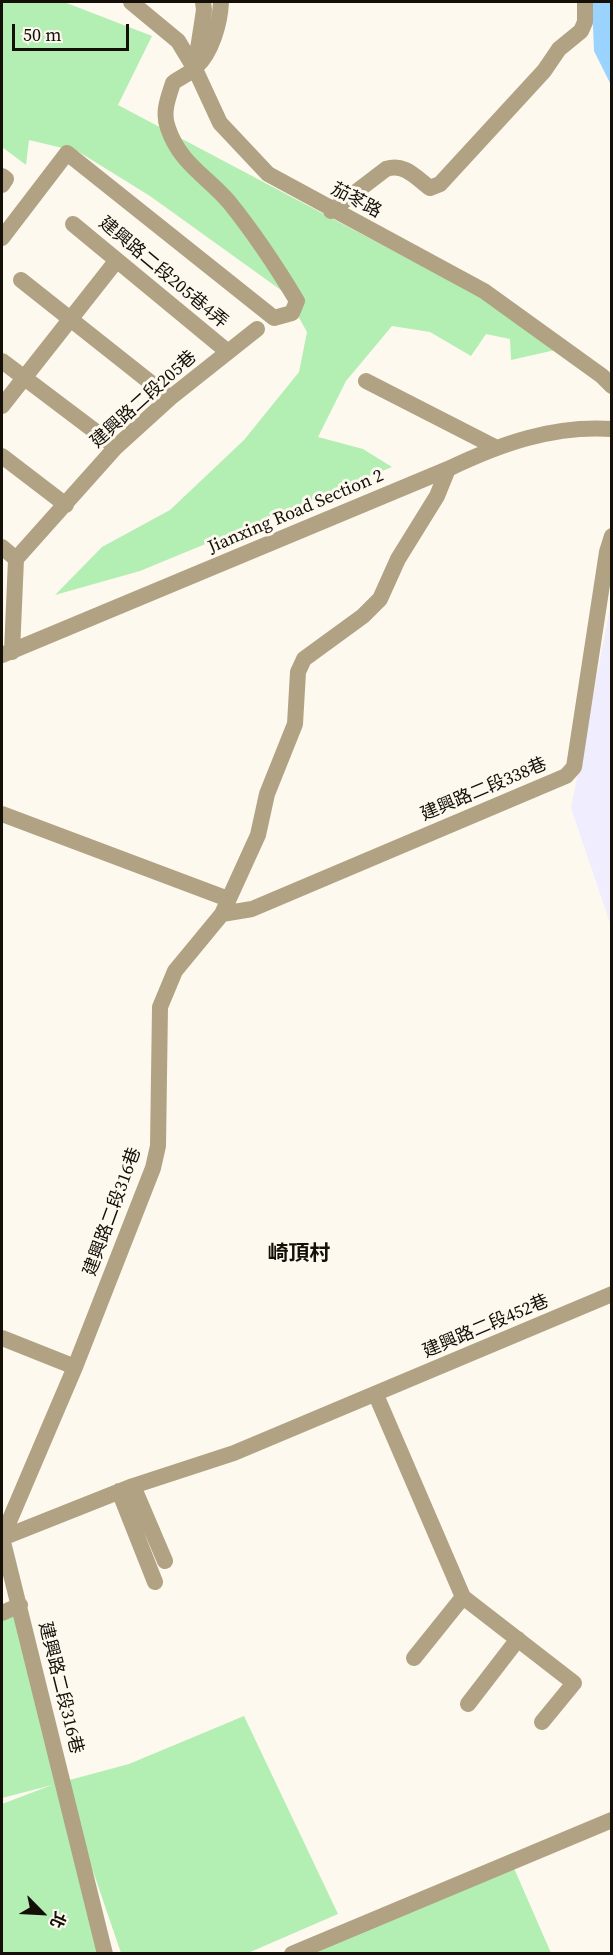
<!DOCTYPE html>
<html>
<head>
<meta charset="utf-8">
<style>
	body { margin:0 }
	#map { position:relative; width:613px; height:1955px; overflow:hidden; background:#fdf9ef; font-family:"Source Serif 4","Noto Sans TC",serif }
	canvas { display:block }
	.frame { position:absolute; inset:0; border:3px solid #141008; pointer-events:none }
	.north { position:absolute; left:12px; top:1883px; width:60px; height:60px; -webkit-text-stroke:4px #fdf9ef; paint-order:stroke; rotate:114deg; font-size:16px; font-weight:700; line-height:24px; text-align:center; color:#141008 }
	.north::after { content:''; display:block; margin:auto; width:21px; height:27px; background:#141008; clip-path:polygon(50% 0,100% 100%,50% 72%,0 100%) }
	.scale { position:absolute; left:12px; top:24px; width:117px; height:27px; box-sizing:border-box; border:3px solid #141008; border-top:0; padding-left:8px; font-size:18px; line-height:21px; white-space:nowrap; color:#141008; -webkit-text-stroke:4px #fdf9ef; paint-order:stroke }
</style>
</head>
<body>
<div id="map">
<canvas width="613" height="1955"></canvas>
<div class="frame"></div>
<div class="north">北</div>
<div class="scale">50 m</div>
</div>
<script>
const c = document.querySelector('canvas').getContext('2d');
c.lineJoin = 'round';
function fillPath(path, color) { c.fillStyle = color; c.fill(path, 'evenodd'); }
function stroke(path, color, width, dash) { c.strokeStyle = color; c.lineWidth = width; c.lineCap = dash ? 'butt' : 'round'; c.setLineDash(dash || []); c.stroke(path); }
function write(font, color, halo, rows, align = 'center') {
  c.font = font + ' "Source Serif 4","Noto Sans TC",serif'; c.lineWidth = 6; c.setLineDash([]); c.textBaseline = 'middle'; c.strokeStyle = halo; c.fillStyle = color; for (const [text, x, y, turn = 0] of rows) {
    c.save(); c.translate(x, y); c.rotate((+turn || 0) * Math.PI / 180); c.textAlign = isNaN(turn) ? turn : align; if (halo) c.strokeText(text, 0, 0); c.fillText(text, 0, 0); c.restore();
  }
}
const industrial = new Path2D(`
	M611,603V926L571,808Z`);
const green = new Path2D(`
	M2,2H64L152,36L118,105L573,346L511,360L510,339L486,334L471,356L430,332L392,326L346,381L318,437L363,449L392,467L140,571L55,595L102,547L170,510L244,440L299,372L307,332L285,293L150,196L79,152L29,140L26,165L2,147Z
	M20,1605L62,1782L129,1764L244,1716L338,1914L248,1953H121L66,1792L105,1953H2V1804L52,1785L2,1798V1612Z
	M510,1859L551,1953L290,1954Z`);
const water = new Path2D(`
	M592,2H611V85L594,51Z`);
const minor = new Path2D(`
	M131,2L178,41L195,69L220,123L268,174L484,291L602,376L612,386
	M196,62L204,10L203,2
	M2,176L6,179L2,185
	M331,211L386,169C405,163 415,177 430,188L440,184L544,71L559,49L581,31L585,22V2
	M73,224L228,352
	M2,238L67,153L274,318L292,313L297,301C276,266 254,233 229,202C207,176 180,164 168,128C162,113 168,98 173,83C180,77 190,74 196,67C212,52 220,23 221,2
	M21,280L170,398
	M2,361L116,447
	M366,381L495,447
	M2,406L117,260
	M2,456L66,505
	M2,547L16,559
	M12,652L16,559L116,447L170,398L257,329
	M2,655L448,469C500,444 553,425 612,429
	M2,814L228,899
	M222,914L252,909L566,776L574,767L607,552L612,536
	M2,1338L75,1367
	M376,1395L463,1597L574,1683L542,1722
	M133,1486L165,1561
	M119,1491L155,1582
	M2,1538L133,1486L234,1453L612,1294
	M2,1613L20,1605
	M414,1658L463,1597
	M468,1704L518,1639
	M105,1954L2,1538L75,1367L153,1168L158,1146L160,1007L175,971L222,914L258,835L267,794L295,724L298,672L304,659L363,616L380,599L398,559L437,496L448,469
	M292,1954L612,1820`);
const streetNames = [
	["茄苳路",356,201,28],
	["建興路二段205巷4弄",163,273,40],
	["建興路二段205巷",144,400,-42],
	["Jianxing Road Section 2",296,512,-23],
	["建興路二段338巷",484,790,-23],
	["建興路二段316巷",113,1212,-70],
	["建興路二段452巷",486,1327,-23],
	["建興路二段316巷",60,1688,76]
];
const quarterNames = [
	["崎頂村",299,1255]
];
fillPath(industrial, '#f0edfe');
fillPath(green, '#b3eeb3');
fillPath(water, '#9ad4fe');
stroke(minor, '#b1a283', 16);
write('18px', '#141008', '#fdf9ef', streetNames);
write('bold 21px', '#141008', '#fdf9ef', quarterNames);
</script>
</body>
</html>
